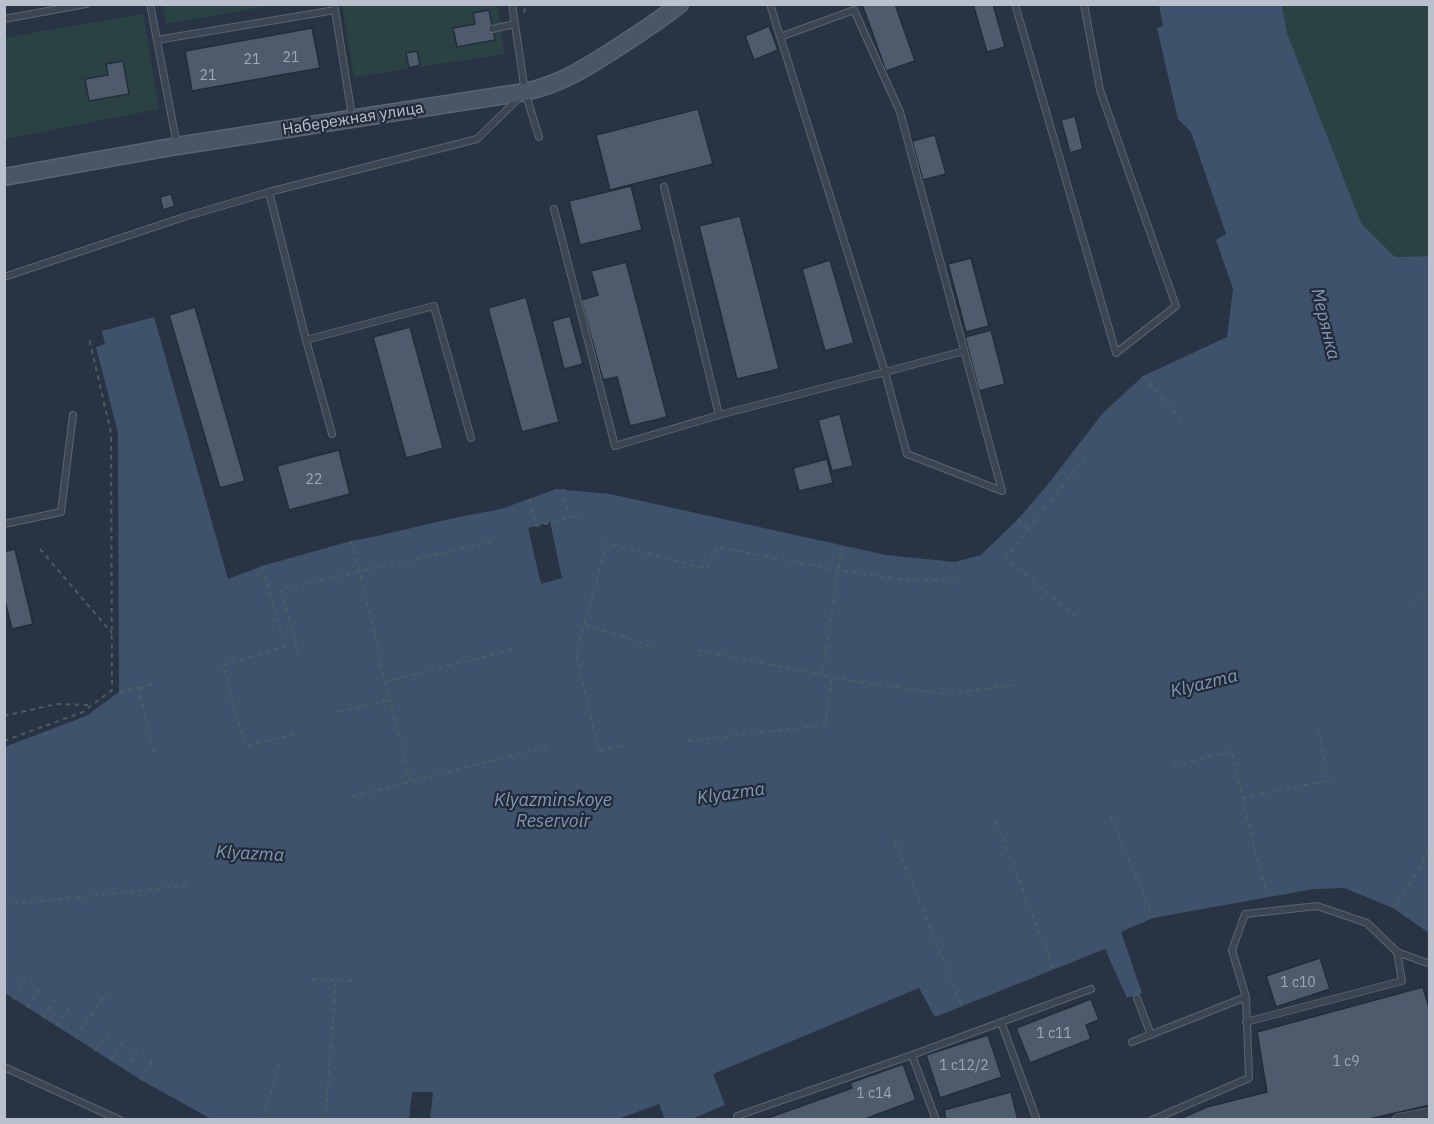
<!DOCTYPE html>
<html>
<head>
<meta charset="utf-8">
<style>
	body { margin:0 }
	#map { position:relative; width:1434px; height:1124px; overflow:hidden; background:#283443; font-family:"IBM Plex Sans",sans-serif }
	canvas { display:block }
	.frame { position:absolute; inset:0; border:6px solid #bac1cd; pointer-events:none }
</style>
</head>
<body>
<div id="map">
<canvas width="1434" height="1124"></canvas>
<div class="frame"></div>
</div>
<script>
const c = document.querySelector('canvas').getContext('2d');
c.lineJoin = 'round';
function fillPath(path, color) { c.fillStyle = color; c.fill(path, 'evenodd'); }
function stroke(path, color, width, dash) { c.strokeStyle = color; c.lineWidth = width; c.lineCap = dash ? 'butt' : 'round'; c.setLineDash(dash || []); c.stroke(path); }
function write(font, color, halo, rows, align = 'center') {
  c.font = font + ' "IBM Plex Sans",sans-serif'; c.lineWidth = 4.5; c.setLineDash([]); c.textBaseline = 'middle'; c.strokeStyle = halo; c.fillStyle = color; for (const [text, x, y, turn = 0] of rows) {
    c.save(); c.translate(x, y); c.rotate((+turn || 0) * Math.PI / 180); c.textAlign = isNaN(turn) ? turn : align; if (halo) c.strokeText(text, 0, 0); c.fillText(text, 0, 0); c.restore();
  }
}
const green = new Path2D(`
	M162,5V4L273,5L166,24Z
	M342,5H497L505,54L354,77Z
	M1282,5H1429L1430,133L1427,137L1430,141L1429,256L1395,257L1361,223L1287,33Z
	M143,14L159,109L6,139L4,131V38Z`);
const water = new Path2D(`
	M1159,5H1282L1287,33L1361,223L1395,257L1429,256V933L1393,908L1344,888L1314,889L1153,918L1121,932L1142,993L1127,998L1105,949L935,1017L919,988L713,1074L725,1105L692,1119H211L141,1080L5,993L4,747L86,716L119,692L118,433L96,347L105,344L102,331L154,317L228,579L262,566L351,541L373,537L454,518L501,509L556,489L610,494L886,555L955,562L981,555L1018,519L1045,488L1102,414L1143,376L1227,337L1233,289L1216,240L1226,234L1191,132L1178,119L1157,28L1163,26Z`);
const pier = new Path2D(`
	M550,522L562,578L541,584L528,528Z
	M412,1092H433L430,1119H409Z
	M659,1104L664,1117L659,1119H618Z`);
const building = new Path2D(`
	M862,4H895L915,61L886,71Z
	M973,4H993L1005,47L987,52Z
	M489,10L495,40L457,47L453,28L475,24L473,13Z
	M769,26L778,50L754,60L745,36Z
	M312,28L320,68L192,91L185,51Z
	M417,51L420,65L409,68L406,53Z
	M123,61L129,94L89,101L85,79L108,75L106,64Z
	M698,109L713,164L610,190L596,135Z
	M1075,116L1083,149L1070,153L1061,120Z
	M935,135L946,174L923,180L912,141Z
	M631,186L642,230L580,245L569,201Z
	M171,194L175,206L163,210L160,197Z
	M740,216L779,369L737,379L699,226Z
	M971,258L989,326L966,332L948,264Z
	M830,260L854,343L825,351L802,269Z
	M626,262L667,417L630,426L617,377L603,380L581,300L598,295L591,271Z
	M526,297L559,422L522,432L488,308Z
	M195,307L245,481L220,488L169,315Z
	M570,316L583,364L564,369L552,321Z
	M410,327L443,448L406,458L373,337Z
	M991,330L1005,384L979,391L965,337Z
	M840,414L853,466L832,471L818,420Z
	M339,450L350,494L289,510L277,466Z
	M827,459L833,483L799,491L793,468Z
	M15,549L33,624L12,629L4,597V552Z
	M1320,958L1330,989L1276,1007L1266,976Z
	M1423,987L1430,1012V1105L1365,1120H1177L1207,1107L1267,1092L1257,1032Z
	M1091,999L1099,1020L1086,1025L1091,1039L1030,1063L1016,1028Z
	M988,1035L1002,1077L940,1098L926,1055Z
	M903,1064L916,1100L862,1120H762L852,1088L850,1083Z
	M1011,1092L1018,1120H946L944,1110Z`);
const path = new Path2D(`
	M524,13L526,4
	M1143,376L1180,419
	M563,489L569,518
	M530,499L536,526L581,515
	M1018,519L1029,529
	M351,541L360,572L385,682L411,782
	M40,549L112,633
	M262,566L285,646L223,665L245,746L296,734
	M1414,601L1430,595
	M1076,617L1006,558L1085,457
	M586,625L663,650
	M698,650L822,675L842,546
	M299,655L281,589L495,541
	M833,678L946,694L1015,685
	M386,682L514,649
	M139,688L156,683
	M119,692L138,688L155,754
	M339,712L389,700
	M4,716L56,704L92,705
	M4,741L83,712L112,690L111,433L89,338
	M688,741L825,725L832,678L822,675
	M621,746L599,751L576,654L607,543L708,569L716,547L838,570L899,579L954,581
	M1173,766L1232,751L1242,798L1267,896
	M351,797L549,746
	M1242,798L1329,780L1317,727
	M1111,816L1153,918
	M996,821L1054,970
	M895,841L962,1006
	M4,905L192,885
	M1393,908L1430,851
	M4,979L10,970
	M312,979L355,981
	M13,999L26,979
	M27,1008L39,989
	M43,1018L55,999
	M57,1026L70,1005
	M75,1038L107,992
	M95,1051L108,1033
	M111,1061L122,1042
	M126,1070L138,1049
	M141,1080L152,1061
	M263,1120L280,1063
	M325,1120L336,980`);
const lane = new Path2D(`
	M150,4L177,145
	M334,4L352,116
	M512,4L525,92L539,137
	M1015,4L1116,353L1176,306L1100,90L1084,4
	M4,19L86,4
	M492,29L515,24
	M780,37L854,10L900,112L1002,491L907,454L885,372L964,351
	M157,40L335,10
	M664,187L719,415L885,372L770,4
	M269,192L306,340L332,434
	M554,209L615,446L719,415
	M4,277L184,217L269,192L477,139L519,98
	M306,340L434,306L471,438
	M4,524L61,512L73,415
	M1397,952L1430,964
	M1137,998L1151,1035
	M1001,1022L1037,1120
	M1132,1042L1246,997
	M912,1055L1091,989
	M4,1067L120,1120
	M737,1120V1116L912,1055L936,1120
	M1152,1120L1249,1078L1246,997L1232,950L1245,914L1317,906L1367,923L1397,952L1402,981L1246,1022`);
const street = new Path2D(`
	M1399,1120L1430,1114`);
const secondary = new Path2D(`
	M4,177L177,146L525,92C565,83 592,64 626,42C644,30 663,18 680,4`);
const numberNames = [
	["21",291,58],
	["21",252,60],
	["21",208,76],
	["22",314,480],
	["1 с10",1298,983],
	["1 с11",1054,1034],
	["1 с9",1346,1062],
	["1 с12/2",964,1066],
	["1 с14",874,1094]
];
const streetNames = [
	["Набережная улица",353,119,-9]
];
const waterNames = [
	["Мерянка",1325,324,76],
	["Klyazma",1204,684,-14],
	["Klyazma",731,794,-8],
	["Klyazminskoye",553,801],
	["Reservoir",553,822],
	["Klyazma",250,854,3]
];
fillPath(green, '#2a4244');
fillPath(water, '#3e526c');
fillPath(pier, '#283443');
fillPath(building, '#4e5b6c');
stroke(building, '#232d3a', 1.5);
stroke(lane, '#5b6470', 8);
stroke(street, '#5b6470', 14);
stroke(secondary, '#5b6470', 19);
stroke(path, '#485e61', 2, [4.5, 4.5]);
stroke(lane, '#3c4653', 6);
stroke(street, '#3c4653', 12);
stroke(secondary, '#4a5566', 16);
write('14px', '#9fa8b5', null, numberNames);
write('16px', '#bac1cd', '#212b39', streetNames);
write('italic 18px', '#8298b2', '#212b39', waterNames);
</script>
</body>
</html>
